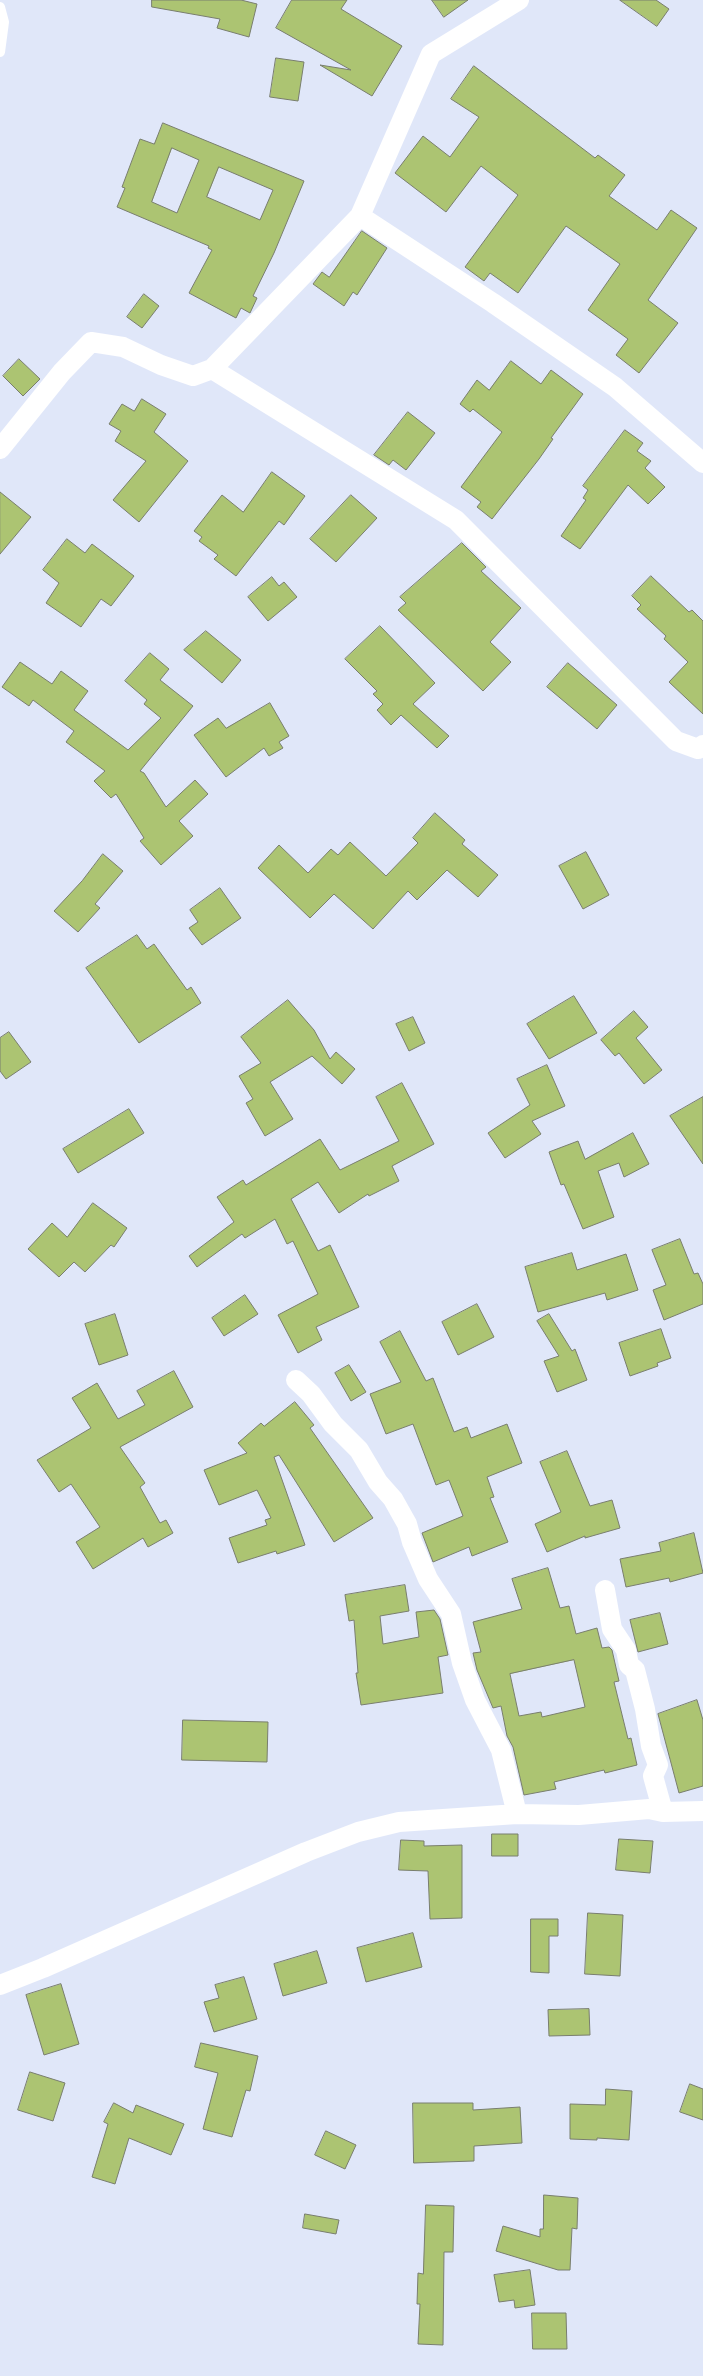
<!DOCTYPE html>
<html>
<head>
<meta charset="utf-8">
<style>
	body { margin:0 }
	canvas { display:block; background:#e0e7f9 }
</style>
</head>
<body>
<canvas width="703" height="2376"></canvas>
<script>
const c = document.querySelector('canvas').getContext('2d');
c.lineJoin = 'round';
function fillPath(path, color) { c.fillStyle = color; c.fill(path, 'evenodd'); }
function stroke(path, color, width, dash) { c.strokeStyle = color; c.lineWidth = width; c.lineCap = dash ? 'butt' : 'round'; c.setLineDash(dash || []); c.stroke(path); }
const building = new Path2D(`
	M152,0H241L257,4L249,37L217,28L220,19L152,7Z
	M292,0H347L341,9L402,46L372,96L320,65L351,70L276,28Z
	M432,0H468L444,17Z
	M620,0H656L669,9L657,26Z
	M276,58L304,62L298,101L270,97Z
	M474,66L595,158L598,155L625,175L609,196L657,230L671,210L697,228L648,300L678,323L639,373L616,355L628,339L588,310L620,264L566,226L518,293L490,273L484,281L465,267L518,195L481,166L446,212L395,173L423,136L450,157L479,117L451,99Z
	M163,123L304,181L274,253L253,296L257,298L250,313L241,308L236,318L189,293L212,250L208,248L209,246L117,207L125,188L122,187L140,139L154,144ZM172,148L199,160L177,213L152,202ZM219,167L273,190L260,220L207,197Z
	M362,231L387,248L357,295L353,292L344,306L313,284L322,272L329,277Z
	M144,294L159,306L142,328L127,317Z
	M19,359L40,379L23,396L3,376Z
	M511,361L541,384L551,370L583,394L551,438L553,439L539,459L492,519L477,507L481,502L461,487L502,432L473,409L470,412L460,404L477,380L489,390Z
	M142,399L166,414L154,432L188,461L139,522L113,500L146,461L115,441L121,431L109,424L122,404L134,411Z
	M408,412L435,433L406,470L393,460L389,465L374,455Z
	M625,430L643,443L637,451L651,461L645,468L665,487L648,504L628,485L580,549L561,536L586,500L583,498L588,490L583,486Z
	M272,472L305,496L284,525L279,521L236,576L214,559L218,555L199,541L202,537L194,531L222,495L243,512Z
	M0,492L31,517L0,554Z
	M351,495L377,518L336,562L310,539Z
	M67,539L85,553L92,544L134,576L111,606L101,599L81,627L46,603L59,583L43,570Z
	M462,543L486,567L481,571L521,608L490,642L511,662L483,691L398,610L406,603L400,597Z
	M651,576L689,612L692,610L703,621V714L669,682L688,662L664,639L666,636L637,609L641,605L632,596Z
	M272,577L279,586L284,582L297,597L268,621L248,597Z
	M380,626L435,683L413,704L449,736L437,748L401,715L391,725L377,710L383,704L373,694L377,691L345,659Z
	M206,631L241,660L222,683L184,650Z
	M150,653L169,669L160,680L193,706L140,771L144,773L166,807L195,780L208,794L179,821L193,836L161,865L140,841L144,838L116,794L111,798L94,781L105,771L66,742L74,731L33,700L29,706L2,687L20,662L52,684L61,671L88,691L74,710L128,750L161,718L144,704L147,700L125,681Z
	M568,663L617,705L597,729L547,687Z
	M270,703L289,736L279,742L283,748L269,756L264,748L226,777L194,735L218,718L226,728Z
	M435,813L465,840L462,844L498,875L478,897L447,870L417,900L408,891L373,929L334,894L310,918L258,868L279,845L308,873L331,849L338,855L350,842L386,876L418,843L413,838Z
	M586,852L609,895L583,909L559,866Z
	M103,854L123,871L95,904L100,908L78,932L54,911L82,881Z
	M220,888L241,918L202,945L189,928L198,922L190,910Z
	M137,935L147,949L154,944L187,990L191,987L201,1003L139,1043L86,968Z
	M574,996L597,1033L549,1059L527,1024Z
	M288,1000L314,1030L330,1059L336,1052L355,1069L342,1084L312,1056L270,1082L293,1119L265,1136L246,1103L253,1099L239,1076L261,1063L241,1037Z
	M634,1011L648,1027L636,1038L662,1070L644,1084L619,1053L615,1056L601,1040Z
	M413,1017L425,1043L409,1051L396,1024Z
	M9,1032L31,1062L6,1079L0,1071V1038Z
	M547,1065L565,1106L532,1121L541,1134L505,1158L488,1133L530,1105L517,1079Z
	M402,1083L434,1144L392,1166L399,1181L369,1196L368,1194L339,1213L318,1182L291,1199L318,1251L330,1245L359,1307L316,1327L322,1340L298,1353L278,1315L318,1294L293,1241L287,1244L275,1219L245,1238L242,1234L197,1267L189,1256L234,1222L217,1197L243,1180L246,1185L320,1139L340,1170L399,1141L376,1097Z
	M703,1097V1164L670,1116Z
	M129,1109L144,1133L78,1173L63,1149Z
	M633,1133L649,1164L624,1177L619,1163L598,1171L614,1217L583,1229L564,1184L561,1185L549,1152L578,1141L585,1159Z
	M93,1203L127,1228L114,1247L111,1245L85,1272L74,1262L59,1277L28,1249L52,1223L67,1237Z
	M680,1239L694,1274L698,1273L703,1284V1304L664,1320L653,1290L666,1285L652,1250Z
	M572,1253L577,1270L626,1254L638,1290L607,1300L605,1293L538,1312L525,1267Z
	M245,1295L258,1314L224,1336L212,1318Z
	M477,1304L494,1337L458,1355L442,1322Z
	M115,1314L128,1355L99,1365L85,1324Z
	M549,1314L572,1351L575,1349L587,1380L557,1392L544,1361L559,1356L537,1321Z
	M661,1329L671,1358L657,1363L658,1366L630,1376L619,1343Z
	M400,1331L426,1381L433,1378L454,1432L467,1427L471,1438L507,1424L522,1463L487,1477L494,1497L490,1498L508,1542L472,1556L469,1547L433,1562L422,1533L463,1516L449,1480L436,1485L413,1424L386,1434L370,1394L401,1382L380,1342Z
	M349,1365L366,1392L351,1401L335,1373Z
	M174,1371L193,1407L120,1447L145,1483L140,1487L160,1523L166,1520L173,1533L148,1547L143,1538L93,1569L76,1542L100,1527L71,1484L59,1492L37,1460L91,1428L72,1398L97,1383L118,1419L145,1405L137,1391Z
	M295,1402L314,1425L310,1428L373,1518L334,1542L279,1455L274,1457L305,1545L277,1554L276,1551L238,1563L229,1538L267,1525L265,1520L271,1518L257,1490L219,1505L204,1470L247,1453L238,1443L261,1423L264,1426Z
	M567,1451L590,1506L612,1500L620,1528L585,1538V1536L547,1552L535,1524L561,1512L540,1462Z
	M694,1533L703,1573L670,1582L669,1578L626,1587L620,1559L661,1551L659,1543Z
	M548,1568L560,1608L569,1606L576,1634L597,1628L602,1648L609,1647L612,1650L619,1681L614,1682L628,1739L631,1738L637,1765L605,1773L604,1770L554,1782L556,1789L524,1795L513,1747L507,1736L501,1706L493,1708L477,1670L473,1653L481,1652L473,1622L522,1609L512,1579ZM574,1660L585,1707L542,1717L541,1712L519,1716L510,1674Z
	M405,1585L409,1611L380,1616L383,1644L419,1637L416,1612L434,1610L440,1619L448,1655L438,1657L443,1693L361,1705L356,1673H358L354,1620L349,1621L345,1595Z
	M660,1613L668,1644L638,1652L630,1620Z
	M697,1700L703,1720V1786L679,1793L658,1714Z
	M183,1720L268,1722L267,1762L182,1760Z
	M492,1834H518V1856H492Z
	M619,1839L653,1841L650,1873L616,1870Z
	M401,1840L424,1841V1846L462,1845V1918L430,1919L428,1871L399,1870Z
	M588,1913L623,1915L620,1976L585,1974Z
	M531,1919H558V1936H549V1973L531,1972Z
	M413,1933L422,1967L366,1982L357,1948Z
	M317,1951L327,1983L283,1996L274,1964Z
	M244,1977L257,2019L214,2032L204,2002L219,1998L215,1985Z
	M61,1984L79,2044L44,2055L26,1995Z
	M589,2009L590,2035L549,2036L548,2010Z
	M201,2043L258,2056L250,2091L246,2090L232,2137L203,2129L218,2073L195,2067Z
	M30,2072L65,2083L53,2121L18,2110Z
	M690,2084L703,2089V2120L680,2112Z
	M606,2089L632,2091L629,2140L597,2138V2140L570,2139V2104L605,2105Z
	M114,2103L133,2113L136,2105L184,2124L171,2155L129,2138L115,2184L92,2177L108,2124L104,2122Z
	M413,2103H473V2110L520,2107L522,2143L474,2146V2161L414,2163Z
	M326,2131L356,2145L345,2169L315,2155Z
	M544,2195L578,2198L577,2229L572,2228L570,2270H558L496,2251L503,2226L540,2237V2229H543Z
	M426,2205L454,2206L453,2252H444L443,2345L418,2344L420,2304H417L418,2273L423,2274Z
	M305,2214L339,2220L336,2234L303,2228Z
	M530,2270L535,2305L515,2308L514,2300L499,2302L494,2275Z
	M532,2313H566L567,2349H533Z`);
const service = new Path2D(`
	M0,7L4,22L0,52`);
const minor = new Path2D(`
	M360,216L493,303L615,387L703,463
	M212,369L456,520L676,741L698,749L703,745
	M0,449L62,372L91,342L123,347L161,365L193,376L212,369L360,216L431,54L519,0
	M296,1380L311,1394L333,1424L359,1450L378,1482L393,1499L407,1524L412,1542L428,1579L451,1614L462,1663L475,1700L501,1750L517,1814
	M605,1590L612,1629L626,1650L629,1665L635,1670L645,1709L651,1746L658,1765L653,1776L663,1812
	M0,1985L43,1968L306,1852L358,1832L399,1822L517,1814L579,1815L649,1809L663,1812L703,1811`);
fillPath(building, '#acc472');
stroke(building, '#797e6e', 1);
stroke(service, '#fff', 10);
stroke(minor, '#fff', 20);
</script>
</body>
</html>
